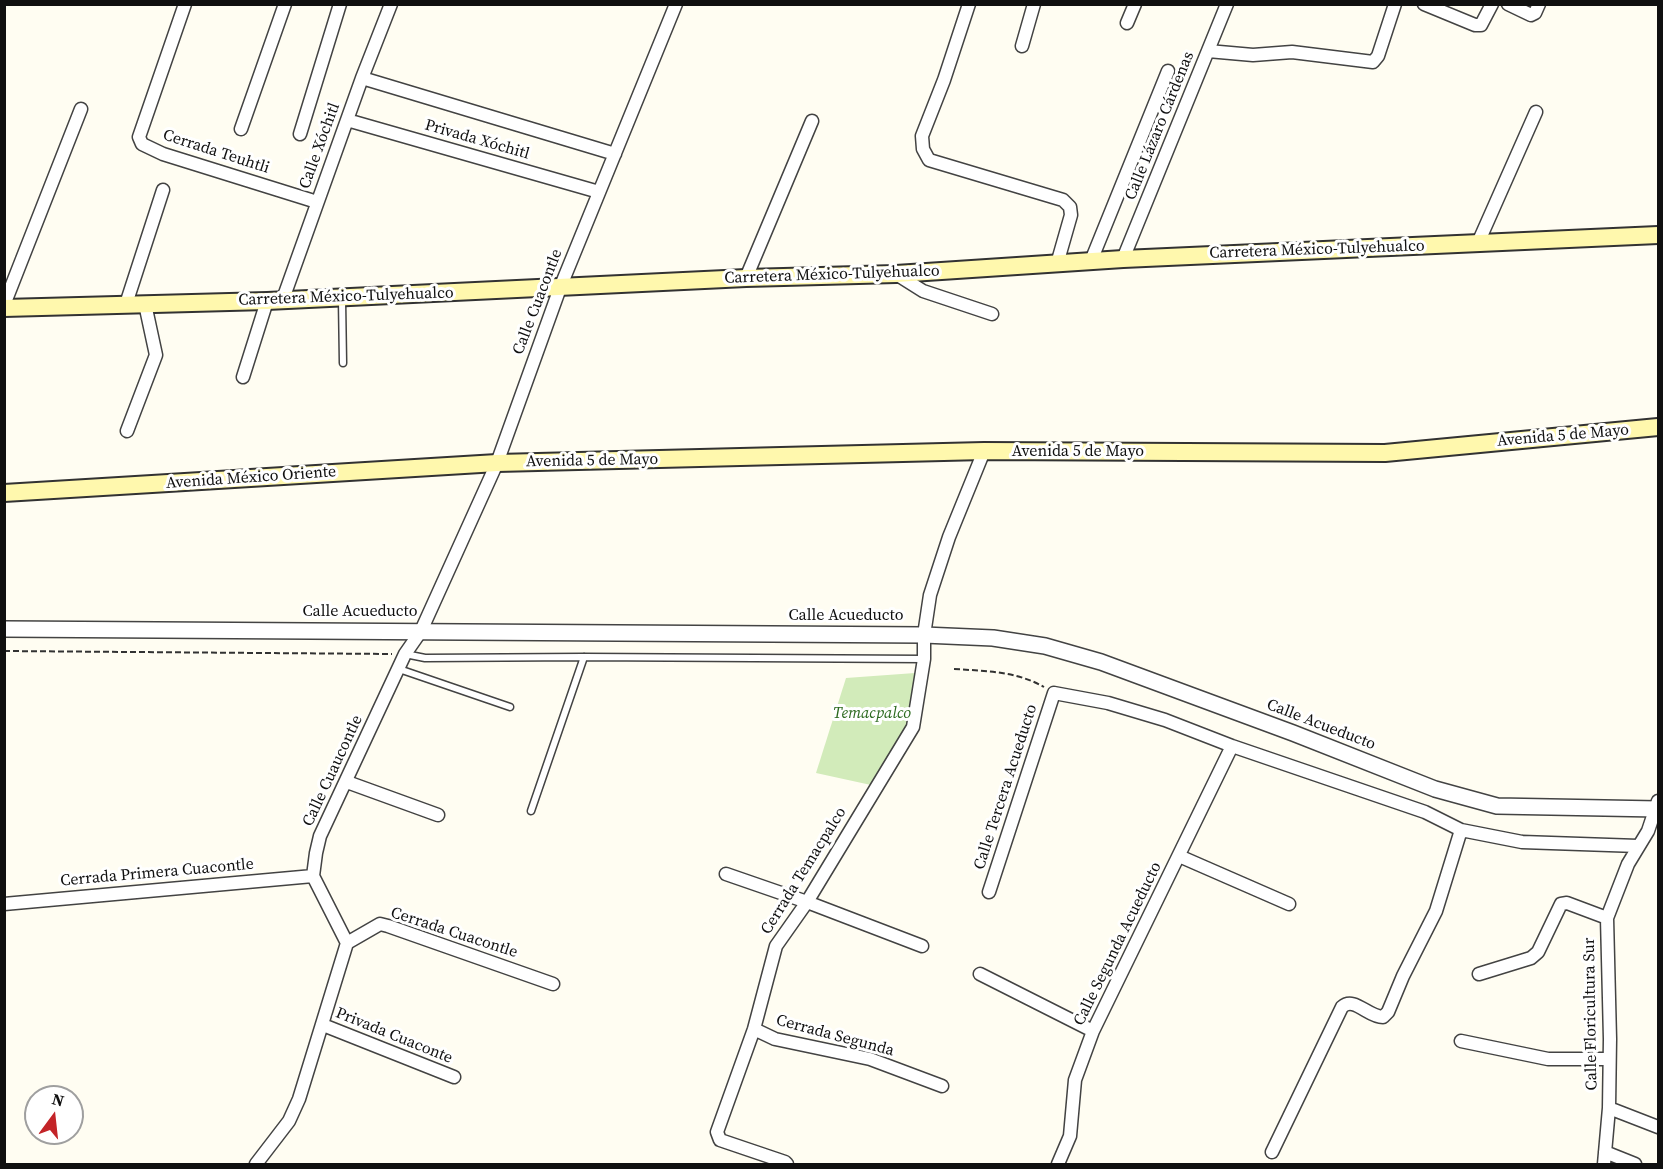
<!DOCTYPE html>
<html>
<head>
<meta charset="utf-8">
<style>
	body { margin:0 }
	#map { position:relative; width:1663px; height:1169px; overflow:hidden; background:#fffdf2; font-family:"Source Serif 4",serif }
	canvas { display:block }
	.frame { position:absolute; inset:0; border:6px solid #101010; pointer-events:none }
	.north { position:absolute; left:24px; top:1085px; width:60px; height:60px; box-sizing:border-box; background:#fff; border:2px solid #9f9f9f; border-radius:50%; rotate:15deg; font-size:16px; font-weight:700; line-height:24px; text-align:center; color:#101010 }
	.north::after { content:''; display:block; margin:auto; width:21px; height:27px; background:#c32428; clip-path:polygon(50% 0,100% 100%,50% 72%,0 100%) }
</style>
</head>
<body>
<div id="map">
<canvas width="1663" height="1169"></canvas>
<div class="frame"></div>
<div class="north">N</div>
</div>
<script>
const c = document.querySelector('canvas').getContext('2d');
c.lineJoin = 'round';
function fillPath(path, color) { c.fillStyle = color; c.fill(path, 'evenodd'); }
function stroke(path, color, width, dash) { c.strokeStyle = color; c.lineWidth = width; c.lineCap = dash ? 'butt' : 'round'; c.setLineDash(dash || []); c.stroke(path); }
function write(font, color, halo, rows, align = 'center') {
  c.font = font + ' "Source Serif 4",serif'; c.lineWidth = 6; c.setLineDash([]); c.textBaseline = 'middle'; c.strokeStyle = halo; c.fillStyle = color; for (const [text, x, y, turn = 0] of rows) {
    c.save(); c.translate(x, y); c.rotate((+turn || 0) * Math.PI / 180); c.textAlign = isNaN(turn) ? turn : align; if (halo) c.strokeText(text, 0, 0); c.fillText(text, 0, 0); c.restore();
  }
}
const green = new Path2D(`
	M915,673L907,724L871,785L816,773L846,678Z`);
const path = new Path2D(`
	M4,651L392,654
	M954,669C985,671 1016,671 1044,687`);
const service = new Path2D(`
	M342,300L343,363
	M405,654L425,658L584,657L924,659
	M399,669L510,707
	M531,811L584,657`);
const minor = new Path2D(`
	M185,4L139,137L142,144L163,154L317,202
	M969,4L944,80L922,136L923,149L929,160L1063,200L1070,207L1071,215L1057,264
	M1424,4L1475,25H1481L1492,4
	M1508,4L1531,15L1535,13L1539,4
	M1127,23L1135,4
	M1022,46L1034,4
	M1208,51L1253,55L1292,52L1373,62L1378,56L1395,4
	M362,78L615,154
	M347,120L599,192
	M241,129L285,4
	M300,134L340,4
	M1478,243L1536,112
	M1123,259L1227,4
	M1091,261L1168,71
	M896,274L923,291L992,314
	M746,278L812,121
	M283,299L362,78L391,4
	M126,304L163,190
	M4,305L81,109
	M243,377L267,301
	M127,431L156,355L145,304
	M347,782L438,815
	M1179,856L1289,904
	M726,874L807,902L922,946
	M989,892L1054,693L1108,703L1165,720L1232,746L1425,812L1461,830L1522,842L1638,846
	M4,904L313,876
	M347,943L380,924L388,926L553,984
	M980,974L1093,1031
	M1479,974L1531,958L1538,952L1561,904L1567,903L1607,918
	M323,1025L454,1077
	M754,1029L775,1039L870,1059L942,1086
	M1461,1041L1548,1059H1609
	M1609,1108L1658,1127
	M1272,1152L1342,1007C1354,996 1368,1017 1383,1017L1388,1012L1403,976L1436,911L1461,830
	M1605,1152L1635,1164
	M256,1164L289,1121L299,1099L347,943L313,876L316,853L320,836L405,654L421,631L497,463L560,288L676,4
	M787,1164L785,1162L720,1140L717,1132L754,1029L776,946L807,902L913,727L924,659V635L930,595L949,537L984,451
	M1058,1164L1070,1136L1075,1080L1093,1031L1232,746
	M1604,1164L1609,1108L1610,1039L1607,918L1628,864L1648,831L1658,801`);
const tertiary = new Path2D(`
	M4,629L924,635L993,638L1045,646L1101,662L1293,733L1435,789L1497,806L1658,809`);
const secondary = new Path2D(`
	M4,308L267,301L746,278L896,274L1123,259L1658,235
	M4,493L497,463L984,451L1385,453L1658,427`);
const streetNames = [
	["Calle Lázaro Cárdenas",1160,126,-68],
	["Privada Xóchitl",477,140,16],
	["Calle Xóchitl",320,146,-70],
	["Cerrada Teuhtli",216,152,18],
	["Carretera México-Tulyehualco",1317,250,-2],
	["Carretera México-Tulyehualco",832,275,-2],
	["Carretera México-Tulyehualco",346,297,-2],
	["Calle Cuacontle",538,302,-69],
	["Avenida 5 de Mayo",1563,436,-5],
	["Avenida 5 de Mayo",1078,452],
	["Avenida 5 de Mayo",592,461,-1],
	["Avenida México Oriente",251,478,-4],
	["Calle Acueducto",360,612],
	["Calle Acueducto",846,616],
	["Calle Acueducto",1321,725,21],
	["Calle Cuaucontle",333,771,-65],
	["Calle Tercera Acueducto",1006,787,-72],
	["Cerrada Temacpalco",804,871,-58],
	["Cerrada Primera Cuacontle",157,873,-5],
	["Cerrada Cuacontle",454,933,18],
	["Calle Segunda Acueducto",1118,944,-64],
	["Calle Floricultura Sur",1591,1014,-91],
	["Privada Cuaconte",394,1036,22],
	["Cerrada Segunda",835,1036,15]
];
const parkNames = [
	["Temacpalco",872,714]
];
fillPath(green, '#d2ebba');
stroke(service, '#434343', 9);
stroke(minor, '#434343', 15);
stroke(tertiary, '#434343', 18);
stroke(secondary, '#323232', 20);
stroke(path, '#323232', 2, [6, 3]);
stroke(service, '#fff', 6);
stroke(minor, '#fff', 12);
stroke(tertiary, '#fff', 15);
stroke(secondary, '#fff8ad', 16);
write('16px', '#101010', '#fff', streetNames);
write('italic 16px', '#2b691e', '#fff', parkNames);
</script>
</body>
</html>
